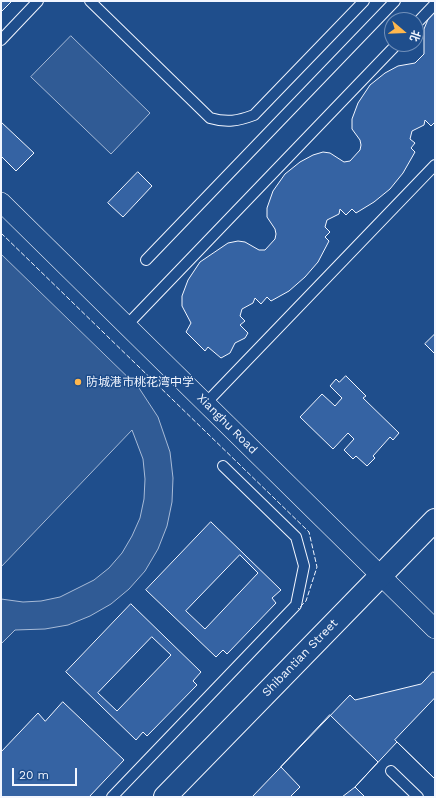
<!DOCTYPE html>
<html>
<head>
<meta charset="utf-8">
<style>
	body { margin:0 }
	#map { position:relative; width:436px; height:798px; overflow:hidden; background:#1f4e8c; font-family:"Work Sans","Noto Sans SC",sans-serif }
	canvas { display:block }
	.frame { position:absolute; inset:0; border:2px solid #f2f6ff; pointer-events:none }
	.north { position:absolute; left:384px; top:12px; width:40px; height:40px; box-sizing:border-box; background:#1f4e8c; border:1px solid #7391ba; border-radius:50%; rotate:109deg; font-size:11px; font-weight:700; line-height:16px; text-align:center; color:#f2f6ff }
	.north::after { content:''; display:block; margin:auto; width:14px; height:18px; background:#ffb74d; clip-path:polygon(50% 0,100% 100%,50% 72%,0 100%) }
	.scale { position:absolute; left:12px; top:768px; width:65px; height:18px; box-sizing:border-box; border:2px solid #f2f6ff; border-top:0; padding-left:5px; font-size:12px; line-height:14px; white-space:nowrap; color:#f2f6ff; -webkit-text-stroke:3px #1f4e8c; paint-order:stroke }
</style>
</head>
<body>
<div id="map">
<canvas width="436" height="798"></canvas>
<div class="frame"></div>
<div class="north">北</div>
<div class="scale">20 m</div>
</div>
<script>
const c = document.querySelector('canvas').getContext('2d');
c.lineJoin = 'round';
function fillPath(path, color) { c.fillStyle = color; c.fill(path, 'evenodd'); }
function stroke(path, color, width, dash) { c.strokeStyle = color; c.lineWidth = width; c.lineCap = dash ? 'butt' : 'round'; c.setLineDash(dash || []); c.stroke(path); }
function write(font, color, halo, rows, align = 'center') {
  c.font = font + ' "Work Sans","Noto Sans SC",sans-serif'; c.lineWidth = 3; c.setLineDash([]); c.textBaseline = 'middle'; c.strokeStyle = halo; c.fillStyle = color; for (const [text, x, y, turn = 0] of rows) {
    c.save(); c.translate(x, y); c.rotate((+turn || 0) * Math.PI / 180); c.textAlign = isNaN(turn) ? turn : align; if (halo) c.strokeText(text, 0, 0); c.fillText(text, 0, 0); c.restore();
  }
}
const built = new Path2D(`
	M71,36L150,113L111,154L31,77Z
	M1,254L139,388L158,417L170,452L173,478L172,502L167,526L158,549L145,571L129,589L111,604L90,616L68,625L45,629L15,630L1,644V599L23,602L41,601L60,597L94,580L109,568L122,553L132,536L140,518L144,499L145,479L143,459L132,430L1,567Z`);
const building = new Path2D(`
	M1,1H12L1,12Z
	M435,9V122L431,126L425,120L424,125L412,131L410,139L415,143L411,148L415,152L403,173L390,189L374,202L356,213L352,209L346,215L340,209L339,214L327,220L325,227L330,232L325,237L329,241L318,262L305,277L289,291L271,301L267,297L261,304L255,298L253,303L242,309L240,316L245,321L240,325L248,333L245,338L235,343L230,353L221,358L208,347L205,351L186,332L191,323L182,306V296L188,280L200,262L228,243L238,241L245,242L259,250H265L275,239L276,234L275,229L267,217V208L273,191L285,174L300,162L313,155L323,152L330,153L344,162L350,161L360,150L361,145L360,140L352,129V119L358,103L370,85L385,73L398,66L415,63L424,54V29L429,17Z
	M1,122L34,153L16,171L1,156Z
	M138,172L152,186L123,217L108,203Z
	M435,334V354L425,344Z
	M346,376L366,396L363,398L399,433L393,440L390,437L373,456L375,458L367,466L356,456L353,459L344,450L354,439L348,433L333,449L300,417L322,394L335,406L342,398L330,386L336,379L339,382Z
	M211,522L281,590L272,598L276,603L227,654L223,650L216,657L146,590ZM240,555L258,573L205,629L186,611Z
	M131,604L201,672L193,681L197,685L147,736L143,732L136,740L66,672ZM152,637L171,655L117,711L98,693Z
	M433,672L435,673V779L397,742L355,787L342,797H252L350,695L355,700L421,684Z
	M435,698V779L395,740Z
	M63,702L124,760L89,797H1V752L38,713L45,721Z
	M330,715L378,762L355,787L365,797H290L300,787L281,767Z`);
const service = new Path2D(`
	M90,1L210,118C227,123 238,121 254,115L364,1
	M416,24L435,4
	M1,40L38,1
	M146,260L395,1
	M127,325L397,44
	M206,403L435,165
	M391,771L418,797
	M112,797L296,605L304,566L296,537L223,466`);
const minor = new Path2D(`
	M1,202L435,629`);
const tertiary = new Path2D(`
	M165,797L435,520`);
const fence = new Path2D(`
	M1,233L309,532L317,567L306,601L298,609`);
const markers = [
	[78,382,4,"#ffb74d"]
];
const poiNames = [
	["防城港市桃花湾中学",86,382]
];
const streetNames = [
	["Xianghu Road",227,424,45],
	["Shibantian Street",300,658,-46]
];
fillPath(built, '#305b95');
stroke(built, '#a8bbd7', 1);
fillPath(building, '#3563a3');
stroke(building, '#f2f6ff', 1);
stroke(service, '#f2f6ff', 12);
stroke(minor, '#f2f6ff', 20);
stroke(tertiary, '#f2f6ff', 24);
stroke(service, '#1f4e8c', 10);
stroke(minor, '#1f4e8c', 19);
stroke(tertiary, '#1f4e8c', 22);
stroke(fence, '#f2f6ff', 1, [5, 2]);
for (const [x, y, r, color] of markers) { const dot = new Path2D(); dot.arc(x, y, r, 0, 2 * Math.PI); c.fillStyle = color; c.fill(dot); stroke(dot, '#1f4e8c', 1.5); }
write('12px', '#f2f6ff', '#1f4e8c', poiNames, 'left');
write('12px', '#f2f6ff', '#1f4e8c', streetNames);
</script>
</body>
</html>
